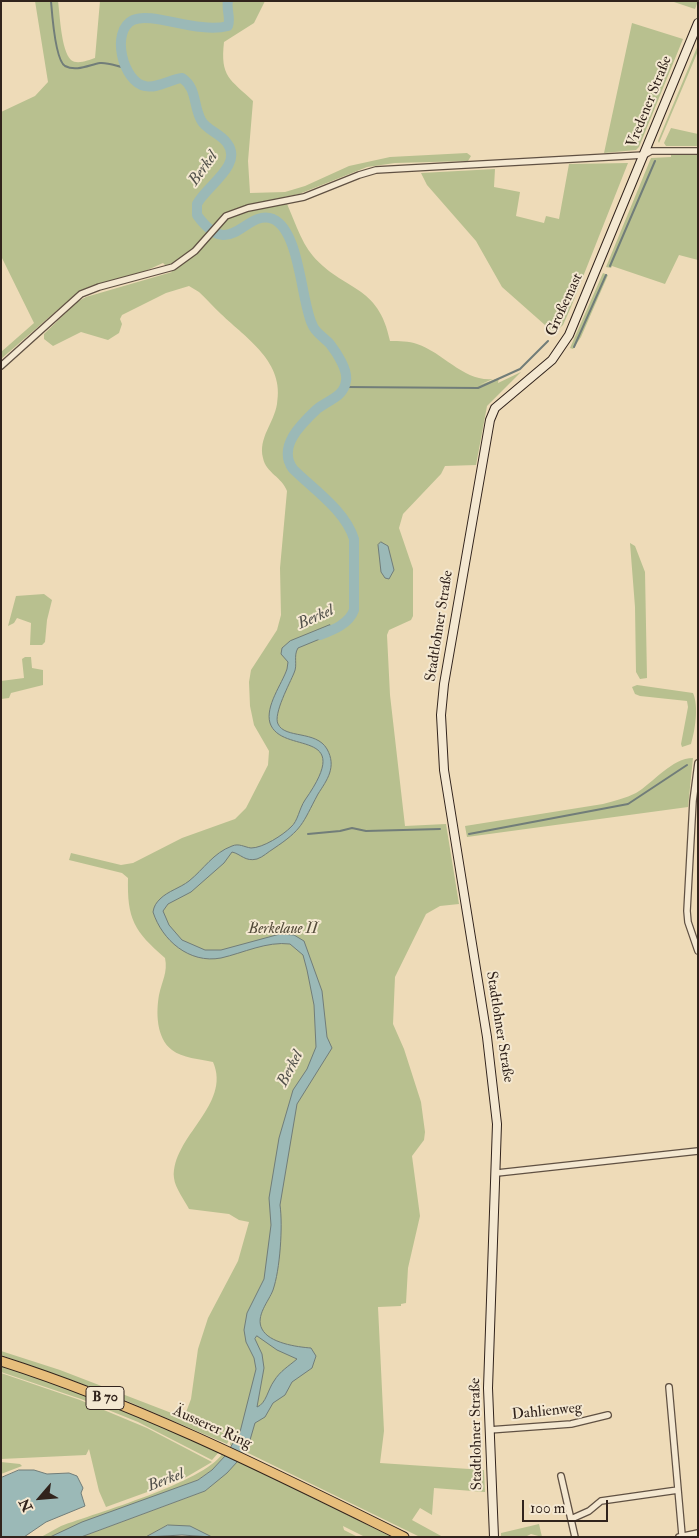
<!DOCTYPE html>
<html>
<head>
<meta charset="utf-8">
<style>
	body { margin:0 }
	#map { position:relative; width:699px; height:1538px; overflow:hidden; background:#eedbb8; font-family:"IM FELL Double Pica",serif }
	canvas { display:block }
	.frame { position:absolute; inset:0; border:2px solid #31231c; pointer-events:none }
	.north { position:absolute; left:15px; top:1473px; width:50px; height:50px; -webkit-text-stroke:4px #f4e8d1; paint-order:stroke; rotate:243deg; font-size:14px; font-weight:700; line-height:20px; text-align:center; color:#31231c }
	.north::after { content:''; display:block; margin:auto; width:18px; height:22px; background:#31231c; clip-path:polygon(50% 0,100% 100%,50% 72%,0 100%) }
	.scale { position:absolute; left:522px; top:1500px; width:86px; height:22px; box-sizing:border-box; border:2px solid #31231c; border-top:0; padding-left:6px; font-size:15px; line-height:18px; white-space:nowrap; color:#31231c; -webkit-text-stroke:4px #f4e8d1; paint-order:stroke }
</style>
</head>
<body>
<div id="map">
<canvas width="699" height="1538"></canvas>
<div class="frame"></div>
<div class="north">N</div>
<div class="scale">100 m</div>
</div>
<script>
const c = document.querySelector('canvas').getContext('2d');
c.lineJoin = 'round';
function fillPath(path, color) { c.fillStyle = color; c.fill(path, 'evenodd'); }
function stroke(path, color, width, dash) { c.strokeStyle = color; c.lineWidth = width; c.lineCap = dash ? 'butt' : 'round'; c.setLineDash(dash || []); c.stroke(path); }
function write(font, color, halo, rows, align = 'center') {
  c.font = font + ' "IM FELL Double Pica",serif'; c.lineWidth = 4; c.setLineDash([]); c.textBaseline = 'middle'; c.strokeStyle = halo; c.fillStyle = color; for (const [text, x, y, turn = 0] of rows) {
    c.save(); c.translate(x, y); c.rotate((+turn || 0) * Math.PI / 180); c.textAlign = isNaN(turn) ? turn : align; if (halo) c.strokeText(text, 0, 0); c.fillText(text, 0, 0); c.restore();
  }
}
const green = new Path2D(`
	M35,1H58C60,15 61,50 71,60C77,65 89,60 95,58L100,1H265L254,23L224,42C220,77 230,79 253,101L248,161L250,193L285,192L305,186L349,166L390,157L467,153L471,156L468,161L395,163L367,167L299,194L284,197C293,216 300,241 313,256C343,291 379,284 390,341C399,341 409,341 417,344C444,353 464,382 493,379L479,385L499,378L498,383L521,372L487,406L476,465L445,466L441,474L403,514L399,528L413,569V616L411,620L389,630L387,635L390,695L405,826L446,824L459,904L440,906L426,914L395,977L393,1024L404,1049L421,1102L425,1132L424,1140L412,1156L420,1216L408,1268L406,1303L401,1304V1306L378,1307L384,1431L380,1463L484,1470L485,1492L434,1488L432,1515L420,1508L412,1520L443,1537H420L244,1451L246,1446L237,1438L232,1446L230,1445L231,1435L185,1415L191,1399L198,1349L208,1318L238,1261L249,1222L239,1220L229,1214L189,1209C185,1201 175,1188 174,1178C171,1137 232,1105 213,1062C200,1059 182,1058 172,1050C156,1038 156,1012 159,995C162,981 168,972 165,958C134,931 127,919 128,878L122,873L69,860L71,853L121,865L133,863L182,838L235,819L246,808L268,765L269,751L254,725L250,706L249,682L251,670L277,630L281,615L280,568L287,491C282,477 266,473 263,458C258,438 274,423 277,404C285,362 247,339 221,314C213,307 207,299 199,292L189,286L166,293L122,315L120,319L122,324L119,333L108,340L81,332L53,346L44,339V334L77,302L86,297L172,272L163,263L143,272L91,286L78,292L1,359V352L34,323L1,256V112L35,96L48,82Z
	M671,1H698L695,9Z
	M632,23L683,39L639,147L636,150L604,153Z
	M698,45V51L659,143L658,141Z
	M671,128L698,134V146H666L664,143Z
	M671,155H698V260L679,255L665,284L612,266L611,268L606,267L651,158L671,157Z
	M628,163L571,307L563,325L554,333L502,287L476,241L427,185L421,173L495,169L494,187L520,192L516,216L544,223L546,216L559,219L569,164Z
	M603,273L608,275L581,337L573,349L570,348Z
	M630,543L635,546L645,572L647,678L640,679L636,672L635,607Z
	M44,594L52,600L47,620L45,642L42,645H30L31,623L17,618L14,623L8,626L16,596Z
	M25,657H31L32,668L43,670V685L11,693L9,698L1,699V681L24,678L22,659Z
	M637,685L693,693C699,706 695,731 691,744L682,747L681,744L688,707L687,701L640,696L635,694L632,687Z
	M693,758L688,807L467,837L465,826L603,804C614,801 626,798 636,793C653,783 672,758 693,758Z
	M1,1351L60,1370L226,1434L229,1440L227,1444L113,1395L1,1355Z
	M1,1365C76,1391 147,1420 219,1452L212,1460L138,1422L81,1399L1,1372Z
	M1,1373L80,1400L147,1428L212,1462L183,1479L106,1507L99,1491L89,1449L86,1455L1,1459Z
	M222,1454L225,1456L212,1470L198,1480L50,1537H41L61,1526C96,1513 204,1482 222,1454Z
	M238,1461L392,1537H365L343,1526L344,1530L358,1537H212L168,1525L146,1537H81L205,1491Z
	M1,1462L20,1464L22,1466L1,1474Z
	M539,1524L542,1537L531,1534L525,1537H501V1533Z`);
const water = new Path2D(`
	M381,542L388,546L394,570L389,579L385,578L381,572L378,545Z
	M330,625L332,634L298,648C293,656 298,665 294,673C290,683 273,714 278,724C285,739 316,730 327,749C337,767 327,780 318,794C302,824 303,829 273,849C268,852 263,857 257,859C245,862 241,854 232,852L224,863L191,892L168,904L163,911L169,925L182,940L205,950H221L280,934L294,935L304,941L322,991L327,1037L332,1048L297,1104L280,1205C283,1226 280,1270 273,1290C269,1301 255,1316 262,1329C269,1343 297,1347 311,1348L316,1356L312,1368L292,1382L285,1395L273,1403L265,1417L255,1423L250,1440L237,1462L227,1473L205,1491L81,1537H50L82,1522L198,1480L212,1470L225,1456L240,1432L256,1369L254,1358L246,1342L244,1330L247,1313L264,1279L271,1225L269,1198L279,1138L293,1090L307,1069L316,1047L314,1005L307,970L303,955L290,944C267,941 243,953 221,958C189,964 162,940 153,912C154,906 156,903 160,899C168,891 180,888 189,881C204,869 213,853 232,846C239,843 244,847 251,848C263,848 283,835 291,827C298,821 299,809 305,800C357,726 281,756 270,723C265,706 282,684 287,669L288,662L281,654L282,648L290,641ZM257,1336L277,1350L297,1359C289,1366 280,1371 274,1381C268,1389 266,1404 257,1407L264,1368L262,1354L255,1339Z
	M19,1470H34L47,1474L69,1473L77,1476L83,1488L81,1493L85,1506L46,1522L24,1537H1V1478Z
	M168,1525L190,1526L212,1537L182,1535L146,1537Z`);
const stream = new Path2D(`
	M51,1C52,13 55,60 65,66C76,72 89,65 100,63C108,62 119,67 127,68
	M610,266L655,161
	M574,347L606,275
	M345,387L478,388L520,369L548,341
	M308,834L340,831L352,828L366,831L440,829
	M469,834L628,804L687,765`);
const river = new Path2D(`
	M228,1C226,10 231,17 228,26C197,34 152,11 133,20C110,31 123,82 145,86C157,89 171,79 182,78C197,88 193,105 201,120C206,130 220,133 227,143C244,165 206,186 197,204V215C231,263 245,208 273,219C300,231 301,301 312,324C315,333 324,337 330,344C337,353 348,370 346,381C344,397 328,400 317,409C301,424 277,447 293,469C313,489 345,510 354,539V610C349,624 333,630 320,635`);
const street = new Path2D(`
	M1,366L81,294L99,287L173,267L195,251L226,216L248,208L304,197L359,175L376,170L644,155L651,151H698
	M698,763L693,801L687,911L688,922L698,951
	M497,1173L698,1151
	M669,1387L682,1535
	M489,1430L571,1424L608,1415
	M561,1476L575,1537
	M571,1519L589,1511L601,1501L678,1490
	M679,1537L698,1533`);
const secondary = new Path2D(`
	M494,1537L488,1388L497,1124L487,1037L444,770L441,715L444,684L490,420L495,408L552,360L569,335L698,23`);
const primary = new Path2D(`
	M1,1361C142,1406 272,1472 404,1537`);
const shields = [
	[105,1398,38]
];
const shieldNames = [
	["B 70",105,1398]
];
const streetNames = [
	["Vredener Straße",650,102,-68],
	["Großemast",565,305,-65],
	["Stadtlohner Straße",440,626,-81],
	["Stadtlohner Straße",499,1027,81],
	["Dahlienweg",547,1412,-6],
	["Äusserer Ring",212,1428,24],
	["Stadtlohner Straße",477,1434,-91]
];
const parkNames = [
	["Berkelaue II",283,930]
];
const waterNames = [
	["Berkel",204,169,-54],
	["Berkel",316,618,-24],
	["Berkel",291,1069,-63],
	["Berkel",166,1481,-21]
];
fillPath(green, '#b8c08f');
fillPath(water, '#9bb9b7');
stroke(water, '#717d79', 1);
stroke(stream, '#717d79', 2);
stroke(river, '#9bb9b7', 10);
stroke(street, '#605143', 8);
stroke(secondary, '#31231c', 10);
stroke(primary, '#31231c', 11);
stroke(street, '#f4e8d1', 5.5);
stroke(secondary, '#f4e8d1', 8);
stroke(primary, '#e7be7c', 9);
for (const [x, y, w] of shields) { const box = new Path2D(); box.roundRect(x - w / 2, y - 11.5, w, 23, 4); c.fillStyle = '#f4e8d1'; c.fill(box); stroke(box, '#31231c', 1); }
write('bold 14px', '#31231c', null, shieldNames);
write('15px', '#31231c', '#f4e8d1', streetNames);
write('italic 15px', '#534a39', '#f4e8d1', parkNames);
write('italic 16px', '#51504a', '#f4e8d1', waterNames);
</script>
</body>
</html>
